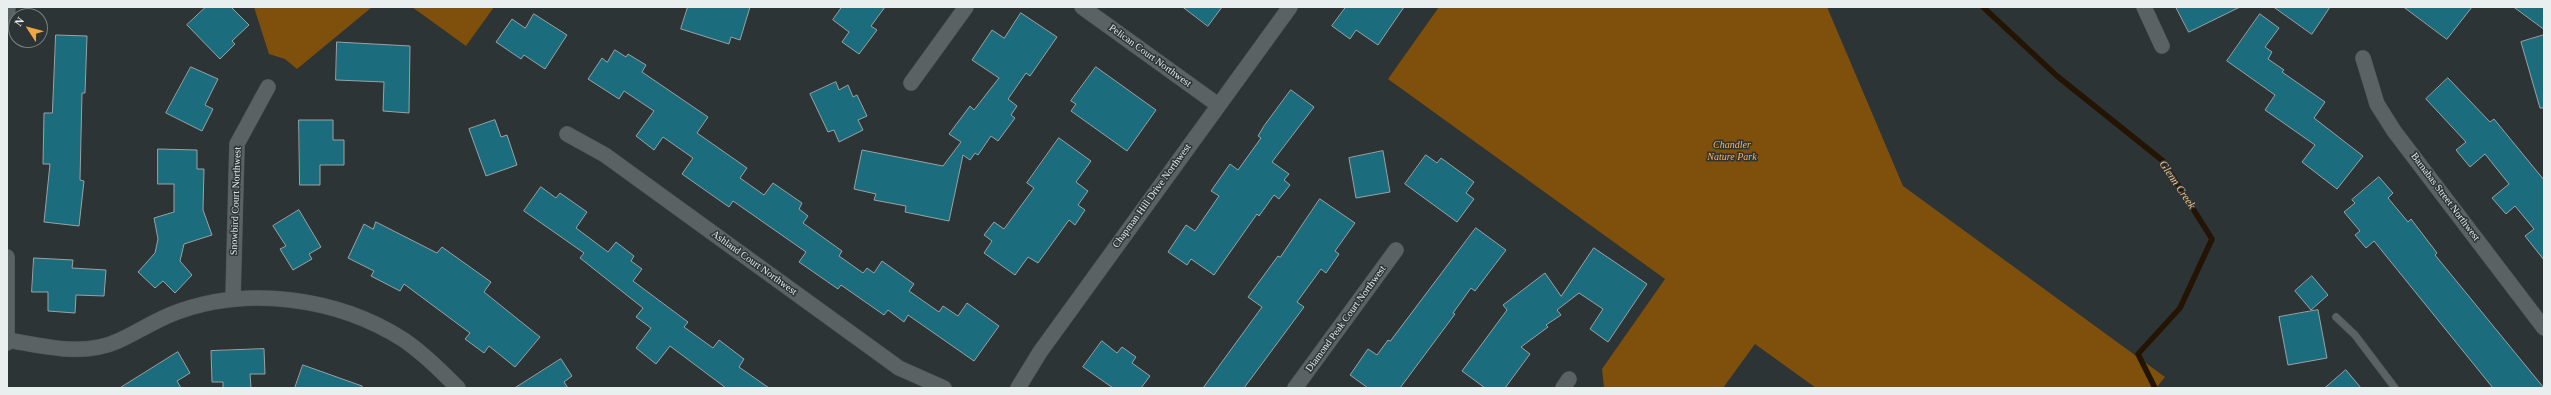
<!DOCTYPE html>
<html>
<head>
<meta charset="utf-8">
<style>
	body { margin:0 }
	#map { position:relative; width:2551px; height:395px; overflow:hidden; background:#2d3436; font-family:"Times New Roman",serif }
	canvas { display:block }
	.frame { position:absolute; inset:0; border:8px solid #e9eeef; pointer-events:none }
	.north { position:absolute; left:8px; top:8px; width:40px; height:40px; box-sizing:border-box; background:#2d3436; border:1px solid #787e80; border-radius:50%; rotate:306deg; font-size:11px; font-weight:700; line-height:16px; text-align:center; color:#e9eeef }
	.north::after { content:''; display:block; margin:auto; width:14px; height:18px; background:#f2a541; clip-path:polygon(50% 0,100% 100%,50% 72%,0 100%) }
</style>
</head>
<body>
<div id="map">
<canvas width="2551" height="395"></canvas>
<div class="frame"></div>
<div class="north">N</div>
</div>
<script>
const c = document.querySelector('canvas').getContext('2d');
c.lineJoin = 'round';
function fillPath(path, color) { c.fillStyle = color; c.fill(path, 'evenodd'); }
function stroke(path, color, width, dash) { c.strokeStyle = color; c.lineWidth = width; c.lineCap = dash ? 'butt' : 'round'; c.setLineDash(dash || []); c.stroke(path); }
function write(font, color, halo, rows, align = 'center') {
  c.font = font + ' "Times New Roman",serif'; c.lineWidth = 3; c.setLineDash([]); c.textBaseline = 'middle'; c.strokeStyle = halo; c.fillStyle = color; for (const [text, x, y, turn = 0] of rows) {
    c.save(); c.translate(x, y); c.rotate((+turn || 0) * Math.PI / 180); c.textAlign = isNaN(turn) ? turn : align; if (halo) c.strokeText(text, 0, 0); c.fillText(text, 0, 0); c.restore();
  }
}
const green = new Path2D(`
	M254,7H372L297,69L285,59L269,54Z
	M412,7H494L466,46Z
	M1439,7H1827L1903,186L2165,377L2156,388H1816L1755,344L1723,388H1604L1602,369L1665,279L1388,79Z`);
const stream = new Path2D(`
	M1983,7L2057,76L2163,161L2212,239L2180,308L2138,354L2155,388`);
const building = new Path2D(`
	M206,7H231L249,25L232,41L235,44L220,59L187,25Z
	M688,7H750L740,40L731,37L729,44L681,29Z
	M842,7H885L871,26L877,30L859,54L842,42L849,32L833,20Z
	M1183,7H1222L1208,26Z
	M1346,7H1404L1378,45L1356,30L1350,39L1332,26Z
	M2176,7H2240L2189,32Z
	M2274,7H2330L2312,34Z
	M2404,7H2472L2447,39Z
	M2514,7H2544V29Z
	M1021,13L1057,37L1030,76L1026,73L1008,99L1017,106L1011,115L1015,118L998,141L991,136L978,155L975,153L970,160L963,155L949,221L905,212L906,206L874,200L876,194L854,189L862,150L943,166L961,142L949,134L970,106L974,110L999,78L972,60L992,30L1004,38Z
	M534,14L567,35L545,69L524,55L521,59L496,42L512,19L525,28Z
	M2260,14L2279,28L2265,47L2272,52L2268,59L2284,70L2282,72L2325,102L2314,118L2363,156L2337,189L2302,162L2315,145L2265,110L2275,95L2227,61Z
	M56,35L87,36L85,93H82L80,180L84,181L79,226L44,222L50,164H43L44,113H52Z
	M2544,35V108H2540L2521,42Z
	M337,42L410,46L409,113L383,111L384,82L336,80Z
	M615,50L626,57L628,54L646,65L642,72L708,117L697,133L747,168L740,178L764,195L773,183L802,203L799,209L808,216L803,223L842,251L839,256L863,273L867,268L874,273L882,261L914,284L909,291L939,312L943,306L958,316L967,303L999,326L974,361L908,315L904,322L888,310L884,315L841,285L838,289L799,262L806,252L733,201L729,207L682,174L693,158L663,137L654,150L636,136L654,111L624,91L619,99L588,79L602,58L607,62Z
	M191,67L218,79L205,105L213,109L202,131L166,113Z
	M1096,67L1156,110L1127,151L1071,111L1076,104L1071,101Z
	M2448,78L2490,122L2494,119L2544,180V260L2525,236L2534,229L2515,206L2506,214L2492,198L2509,184L2485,154L2470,167L2456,150L2466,142L2426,99Z
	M836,82L839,90L848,85L853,97L857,95L867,116L858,120L863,130L839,142L834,130L828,132L810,94Z
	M1291,90L1314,107L1272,162L1289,174L1284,180L1290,185L1279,199L1274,195L1259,216L1257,214L1214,275L1191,259L1187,265L1168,252L1186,225L1195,231L1219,196L1211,191L1230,164L1238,170L1261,138L1258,136L1264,126Z
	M299,120H333V140H344V165H320V185H300Z
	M495,120L501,137L507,135L517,165L486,176L469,129Z
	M1059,138L1091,161L1076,182L1088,191L1078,205L1085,210L1075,225L1069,220L1038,263L1028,257L1015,275L984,253L992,241L984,235L994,222L1004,229L1034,188L1027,183Z
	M158,149L197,150V169H204L203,210L212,235L184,244L180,261L192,275L175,293L163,281L155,288L138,272L155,253L158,239L154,218L174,212V184H158Z
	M1383,151L1390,192L1356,198L1349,158Z
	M1426,155L1437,163L1441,158L1474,182L1466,193L1474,199L1457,222L1405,184Z
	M2379,177L2393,193L2388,198L2408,222L2411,219L2437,253L2435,255L2544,388H2493L2374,241L2366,248L2355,235L2360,231L2344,212L2355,203L2352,200Z
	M541,187L556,198L560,193L587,212L576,228L608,252L616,242L634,256L631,261L642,269L633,281L688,322L684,327L713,348L719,340L744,359L739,367L769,388H726L670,346L656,364L636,348L651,328L636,317L643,308L580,258L584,253L524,211Z
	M1320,199L1355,223L1335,251L1339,254L1326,273L1321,269L1297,302L1304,307L1244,388H1203L1262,307L1248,297L1278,256L1280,257Z
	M299,210L321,247L309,254L312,259L293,270L280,249L286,246L273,226Z
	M376,222L437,253L442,247L491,282L484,292L540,337L515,367L489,346L484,353L465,339L470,333L404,284L400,291L371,276L374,271L348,258L364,224L373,229Z
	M1476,228L1506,250L1475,291L1471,288L1453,313L1455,314L1400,388H1368L1350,375L1368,349L1377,355L1388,340L1390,341Z
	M1594,248L1647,284L1608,342L1590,329L1603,309L1579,293L1557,310L1561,315L1546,325L1548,327L1521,347L1530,354L1505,388H1485L1462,371L1507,310L1503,305L1545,273L1561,296Z
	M34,258L73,260L72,268L106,270L104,296L76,295L75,313L48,311V292H32Z
	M2312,276L2328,295L2311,310L2295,291Z
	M2318,310L2327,358L2288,365L2279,317Z
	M1102,341L1117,353L1122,347L1136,357L1132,363L1150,376L1141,388H1113L1083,367Z
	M264,349L265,374H250L251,388H223V382H212L211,351Z
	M178,352L190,373L177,381L181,388H120Z
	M561,359L572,376L564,382L568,388H515Z
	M303,365L362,386V388H295Z
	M2346,370L2361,388H2325Z`);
const service = new Path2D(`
	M2336,317L2355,335L2395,388`);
const minor = new Path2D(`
	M1082,7L1218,105
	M2144,7L2162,46
	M7,18L8,7
	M2363,58L2377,104L2394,131L2544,328
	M911,83L966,7
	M567,134L605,155L899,368L944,388
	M7,257V343
	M233,298L237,144L268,87
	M8,340C44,346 83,357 118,341C136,333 154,321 172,314C246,285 337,297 404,340C424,354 441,371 458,388
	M1018,388L1040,352L1290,7
	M1295,388L1396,250
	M1563,388L1569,379`);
const streetNames = [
	["Pelican Court Northwest",1150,56,36],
	["Chapman Hill Drive Northwest",1152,196,-54],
	["Barnabas Street Northwest",2445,197,53],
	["Snowbird Court Northwest",236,201,-88],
	["Ashland Court Northwest",754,263,36],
	["Diamond Peak Court Northwest",1346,319,-54]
];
const parkNames = [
	["Chandler",1732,145],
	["Nature Park",1732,157]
];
const waterNames = [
	["Glenn Creek",2177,185,56]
];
fillPath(green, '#7e500c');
stroke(stream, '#231403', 5.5);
fillPath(building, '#1b6d7e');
stroke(building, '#9aa2a4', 1);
stroke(service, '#4c5254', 8);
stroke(minor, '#4c5254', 16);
stroke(service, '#5a6264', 7);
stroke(minor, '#5a6264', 15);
write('10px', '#e9eeef', '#2d3436', streetNames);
write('italic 10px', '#f9b360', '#2d3436', parkNames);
write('italic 11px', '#fcc484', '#2d3436', waterNames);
</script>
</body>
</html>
